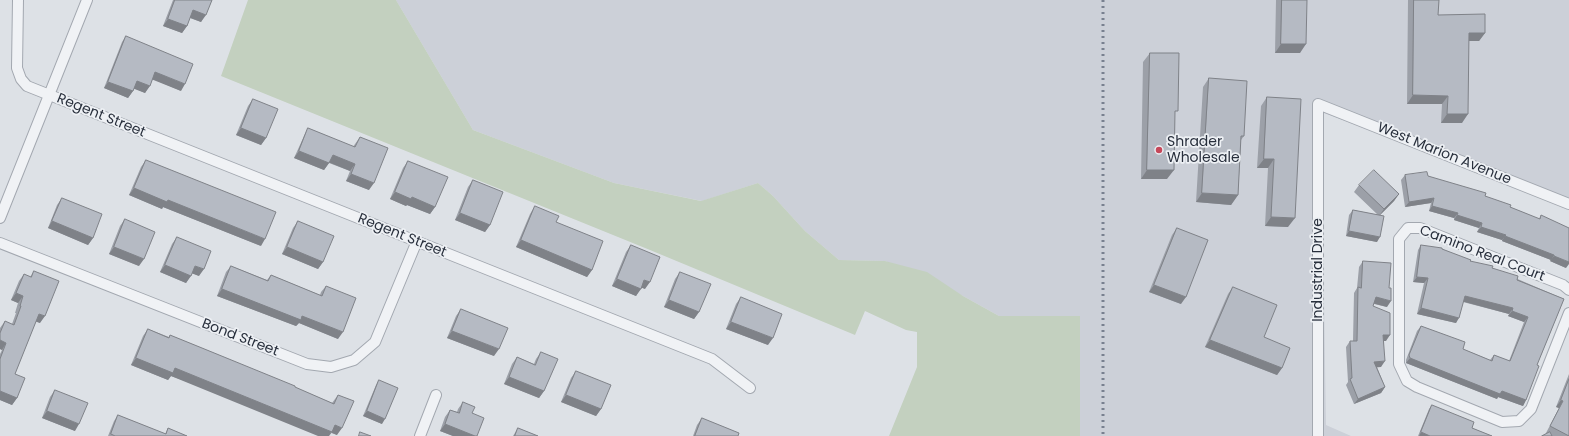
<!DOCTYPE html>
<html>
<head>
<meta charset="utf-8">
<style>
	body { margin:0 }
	canvas { display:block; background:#dde1e6 }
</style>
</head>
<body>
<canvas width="1569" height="436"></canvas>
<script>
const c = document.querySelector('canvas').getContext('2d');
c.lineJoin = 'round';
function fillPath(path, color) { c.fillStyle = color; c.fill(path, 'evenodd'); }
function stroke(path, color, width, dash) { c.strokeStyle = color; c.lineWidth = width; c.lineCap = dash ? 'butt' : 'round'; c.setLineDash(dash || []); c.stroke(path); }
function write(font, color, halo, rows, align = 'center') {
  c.font = font + ' Poppins,sans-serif'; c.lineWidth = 3.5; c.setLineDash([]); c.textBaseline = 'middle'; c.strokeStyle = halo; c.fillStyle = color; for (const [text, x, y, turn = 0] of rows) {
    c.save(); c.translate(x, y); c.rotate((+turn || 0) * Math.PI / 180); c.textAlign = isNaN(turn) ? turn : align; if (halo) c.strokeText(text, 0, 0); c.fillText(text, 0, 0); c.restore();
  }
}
const built = new Path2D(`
	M396,0H1569V203L1321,112L1326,425L1351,436H1080V316H999L963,296L885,261L839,260L805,231L773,196L758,183L702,201L614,183L473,130Z`);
const green = new Path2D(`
	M248,0H396L473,130L614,183L701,201L758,183L773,196L805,231L839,260L885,261L927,272L963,296L999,316H1080V436H889L917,367V332L906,330L865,311L855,335L650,250L221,76Z`);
const street = new Path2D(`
	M18,0L17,68L21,79L27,86L712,359L750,388
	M0,218L87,0
	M0,243L307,364L331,367L354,360L375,342L417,241
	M1569,290L1563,285L1420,228H1408L1399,239V364L1407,381L1417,387L1502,422L1519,421L1531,409L1569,313
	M420,436L436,395
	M1318,436V104L1569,204`);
const rail = new Path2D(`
	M1103,0V436`);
const wall = new Path2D(`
	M173,0H212L201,22L190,18L187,26L182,33L163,26Z
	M1276,0H1307L1300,53H1275Z
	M1408,0H1439L1438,15L1485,33L1479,41H1469L1462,123H1441L1442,104H1407Z
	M126,36L181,91L153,79L145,93L134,88L133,91L128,98L104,88L122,42Z
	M1150,53L1167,179H1141L1143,62Z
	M1209,78L1244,136L1241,140L1238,195L1231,205L1196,202L1203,87Z
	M1267,97L1288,227L1265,226L1268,168H1257L1261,106Z
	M253,99L266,138L261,145L236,135L248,106Z
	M308,128L353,147L355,144L360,137L369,190L346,181L350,171L329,163L324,170L294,158L304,136Z
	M146,160L261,246L163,207L162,209L129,195L141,167Z
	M408,161L435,207L430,214L407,205L406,206L390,199L403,168Z
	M1405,175L1428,176L1485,196L1510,207L1539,219L1541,215L1566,268L1550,261L1551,260L1502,241V240L1477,232L1479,228L1454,220V218L1429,211L1431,203L1405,207L1401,180Z
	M473,180L490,225L485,232L455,220L468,187Z
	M1359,185L1399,194L1394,201L1380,215L1377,242L1346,236L1349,215L1353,210L1378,215L1354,192Z
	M62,198L93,238L88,245L48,228L57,205Z
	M535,206L592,270L587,277L516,247L530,214Z
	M125,219L139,266L109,254L120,226Z
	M298,221L323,262L318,269L282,254L293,228Z
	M1177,228L1181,304L1149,292L1172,235Z
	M177,237L199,276L192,273L186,283L160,272L172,244Z
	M631,245L645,289L641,287L636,296L612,286L626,252Z
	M1421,245L1442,249L1470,261L1492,268L1564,299L1537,365L1526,400L1523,406L1498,397L1497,399L1406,363V360L1417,331L1421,326L1463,349L1490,360L1494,355L1509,361L1524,322L1508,316L1509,314L1463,302L1456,323L1417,314L1424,283L1413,282L1418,250Z
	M1363,261L1387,307L1374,304L1373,306L1386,341H1384L1381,367H1377L1385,387L1381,393L1354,404L1346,385L1348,382L1346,347L1350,341H1353L1354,293L1357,288L1359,267Z
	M231,266L267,280L271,275L320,295L321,292L326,286L338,339L299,323L296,326L217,296L226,272Z
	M34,271L40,323L36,321L15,374L17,398L12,405L0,400V354L2,350L0,349V328L5,321L12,324L16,313H15L18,303L11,300L19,281L24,274L30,277Z
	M680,272L699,312L694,319L664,307L675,279Z
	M1233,287L1282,368L1277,375L1205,347L1228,294Z
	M741,297L768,345L726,329L736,304Z
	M461,309L494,356L447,338L456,316Z
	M148,329L169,337L170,335L332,403L338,395L337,435L171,376L168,380L131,365L143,336Z
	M541,352L544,391L539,398L504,384L512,364L517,357L534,364L536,359Z
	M576,371L601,409L596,416L561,402L571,378Z
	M1569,374V436H1542L1547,433H1546L1559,408L1556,407Z
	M379,380L382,424L363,416L376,385Z
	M55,390L75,431L42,418L50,397Z
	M463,402L472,413L477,436H453L440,431L445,417L450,410L457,412L458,409Z
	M1432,405L1472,428L1492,436H1418L1429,409Z
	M118,415L165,434L168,428L187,436H108L114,421Z
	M702,418L738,436H693L697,425Z
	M518,428L538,436H513Z`);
const shadedWall = new Path2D(`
	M193,10L206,15L201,22L188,17Z
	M168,19L187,26L182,33L163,26Z
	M1469,33H1485L1479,41H1463Z
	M1281,44H1306L1300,53H1275Z
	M155,72L185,84L181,91L151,79Z
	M137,81L150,86L145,93L132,88Z
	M108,82L133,91L128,98L104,88Z
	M1413,95L1448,96L1442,104H1407Z
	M1447,114H1468L1462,123H1441Z
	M241,128L266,138L261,145L236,135Z
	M299,151L329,163L324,170L294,158Z
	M333,155L355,164L350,171L328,162Z
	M1264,159H1274L1268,168H1257Z
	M1147,170H1174L1167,179H1141Z
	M351,174L374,183L369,190L346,181Z
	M134,188L168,200L265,239L261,246L163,207L162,209L129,195Z
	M395,192L412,197L435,207L430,214L407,205L406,206L390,199Z
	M1202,193L1238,195L1231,205L1196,202Z
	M1399,194L1394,201L1379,216L1384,209Z
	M1434,198L1431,203L1405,207L1409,202Z
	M1432,206L1458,213L1454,218L1429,211Z
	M460,213L490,225L485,232L455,220Z
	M1457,215L1482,223L1479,228L1454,220Z
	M1271,217L1295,218L1288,227L1265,226Z
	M52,221L93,238L88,245L48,228Z
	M1481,227L1506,235L1502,240L1477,232Z
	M1349,231L1380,237L1377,242L1346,236Z
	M1505,236L1554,255L1551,260L1502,241Z
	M521,240L592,270L587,277L516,247Z
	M114,247L144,259L139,266L109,254Z
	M287,247L323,262L318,269L282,254Z
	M1554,256L1569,262V264L1566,268L1550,261Z
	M165,265L191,276L186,283L160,272Z
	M195,266L204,269L199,276L191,273Z
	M1417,277L1428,278L1424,283L1413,282Z
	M617,279L641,289L636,296L612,286Z
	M644,280L650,282L645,289L640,287Z
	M1154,285L1186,297L1181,304L1149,292Z
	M222,289L302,316L343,332L338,339L299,323L296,326L217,296Z
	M16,293L23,296L18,303L11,300Z
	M1465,296L1513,308L1509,314L1461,301Z
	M1376,297L1391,301L1387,307L1372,303Z
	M669,300L699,312L694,319L664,307Z
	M1421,308L1459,318L1456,323L1417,314Z
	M1512,311L1528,317L1524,322L1508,316Z
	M39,314L45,316L40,323L34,321Z
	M731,322L773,338L768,345L726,329Z
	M452,331L499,349L494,356L447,338Z
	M1383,335H1390L1386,341H1379Z
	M0,340L6,343L2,350L0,349Z
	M1210,340L1282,368L1277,375L1205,347Z
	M136,358L175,368L332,432L329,436H318L171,376L168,380L131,365Z
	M1410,358L1502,391L1526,400L1523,406L1498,397L1497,399L1406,363Z
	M1385,361L1381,367L1370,368L1374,362Z
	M509,377L544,391L539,398L504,384Z
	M1385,387L1381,393L1354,404L1358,399Z
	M0,391L17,398L12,405L0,400Z
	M566,395L601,409L596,416L561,402Z
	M1561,400L1563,401L1559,408L1556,407Z
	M47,411L79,424L75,431L42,418Z
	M367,411L385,419L382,424L363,416Z
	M445,424L475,436H453L440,431Z
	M335,425L342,428L337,435L330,432Z
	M1421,432L1430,436H1419Z`);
const building = new Path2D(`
	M175,0H212L206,15L193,10L187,26L168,19Z
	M1282,0H1307L1306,44H1281Z
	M1414,0H1439L1438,15L1485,14V33H1469L1468,114H1447L1448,96L1413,95Z
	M126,36L193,64L185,84L155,72L150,86L137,81L133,91L108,82Z
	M1150,53H1179L1178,111H1175L1174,170H1147Z
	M1209,78L1247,81L1244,136H1241L1238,195L1202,193Z
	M1267,97L1301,99L1295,218L1271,217L1274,159H1264Z
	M253,99L278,109L266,138L241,128Z
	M308,128L355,147L360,137L388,148L374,183L351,174L355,164L333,155L329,163L299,151Z
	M146,160L276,212L265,239L168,200L167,202L134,188Z
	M408,161L448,177L435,207L412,197L411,199L395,192Z
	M1374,170L1399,194L1384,209L1359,185Z
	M1427,172L1428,176L1486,193L1485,196L1511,205L1510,207L1540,219L1541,215L1569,228V262L1554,256V255L1505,236L1506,235L1481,227L1482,223L1457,215L1458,213L1432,206L1434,198L1409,202L1405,175Z
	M473,180L503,192L490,225L460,213Z
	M62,198L102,214L93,238L52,221Z
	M535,206L559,216L556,222L603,241L592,270L521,240Z
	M1353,210L1384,216L1380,237L1349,231Z
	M125,219L155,232L144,259L114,247Z
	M298,221L334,236L323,262L287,247Z
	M1177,228L1208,240L1186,297L1154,285Z
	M177,237L211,251L204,269L195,266L191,276L165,265Z
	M631,245L660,257L650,282L644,280L641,289L617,279Z
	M1421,245L1442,248V249L1471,260L1470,261L1493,266L1492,268L1518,276L1517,280L1564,299L1537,365L1539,366L1526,400L1502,391L1500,394L1410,358L1409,355L1421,326L1465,342L1463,349L1492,361L1494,355L1510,361L1528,317L1512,311L1513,308L1465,296L1459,318L1421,308L1428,278L1417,277Z
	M1363,261L1391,263L1389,288H1391V301L1376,297L1373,306L1390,313V335H1383L1385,361L1374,362L1385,387L1358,399L1350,379L1352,378L1350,341H1357L1358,287L1361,288Z
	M231,266L268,281L271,275L322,296L326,286L356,298L343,332L302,316L301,320L222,289Z
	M34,271L59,281L45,316L39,314L15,374L25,378L17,398L0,391V359L6,343L0,340V333L5,321L14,325L21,306H20L23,296L16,293L24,274L31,277Z
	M680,272L711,284L699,312L669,300Z
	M1233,287L1277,305L1264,337L1290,348L1282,368L1210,340Z
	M741,297L782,314L773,338L731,322Z
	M461,309L508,328L499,349L452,331Z
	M148,329L169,338L170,335L202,348L295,386V387L334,404L338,395L354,401L342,428L335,425L332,432L175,368L173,373L136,358Z
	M541,352L558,359L544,391L509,377L517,357L535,365Z
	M576,371L611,385L601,409L566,395Z
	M1569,379V436L1550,426L1563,401L1561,400Z
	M379,380L398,388L385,419L367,411Z
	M55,390L88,403L79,424L47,411Z
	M463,402L475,407L472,413L484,418L477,436H475L445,424L450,410L459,413Z
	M1432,405L1474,422L1472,428L1492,436H1430L1421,432Z
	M118,415L166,434L168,428L187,436H115L111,434Z
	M702,418L739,433L738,436H695Z
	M518,428L538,436H515Z
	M360,432L371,436H359Z
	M1550,432L1552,436H1542Z`);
const markers = [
	[1159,150,4,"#c6485a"]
];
const streetNames = [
	["Regent Street",101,116,22],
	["West Marion Avenue",1444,154,22],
	["Regent Street",402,236,22],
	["Camino Real Court",1482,254,21],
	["Industrial Drive",1318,270,-90],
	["Bond Street",240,338,21]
];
const poiNames = [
	["Shrader",1167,142],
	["Wholesale",1167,158]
];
fillPath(built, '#ccd0d8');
fillPath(green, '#c3d0bf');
stroke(street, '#a3a8b0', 12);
stroke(street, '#f0f2f5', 10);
stroke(rail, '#78808f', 3, [2, 4]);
fillPath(wall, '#9ca0a8');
fillPath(shadedWall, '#7f8288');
fillPath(building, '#b5bac3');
stroke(building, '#7f8288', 1);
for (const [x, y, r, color] of markers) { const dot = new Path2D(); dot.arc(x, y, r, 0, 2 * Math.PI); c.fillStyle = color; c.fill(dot); stroke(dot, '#edf0f4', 1.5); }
write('14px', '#282f3c', '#edf0f4', streetNames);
write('14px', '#282f3c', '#edf0f4', poiNames, 'left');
</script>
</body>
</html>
